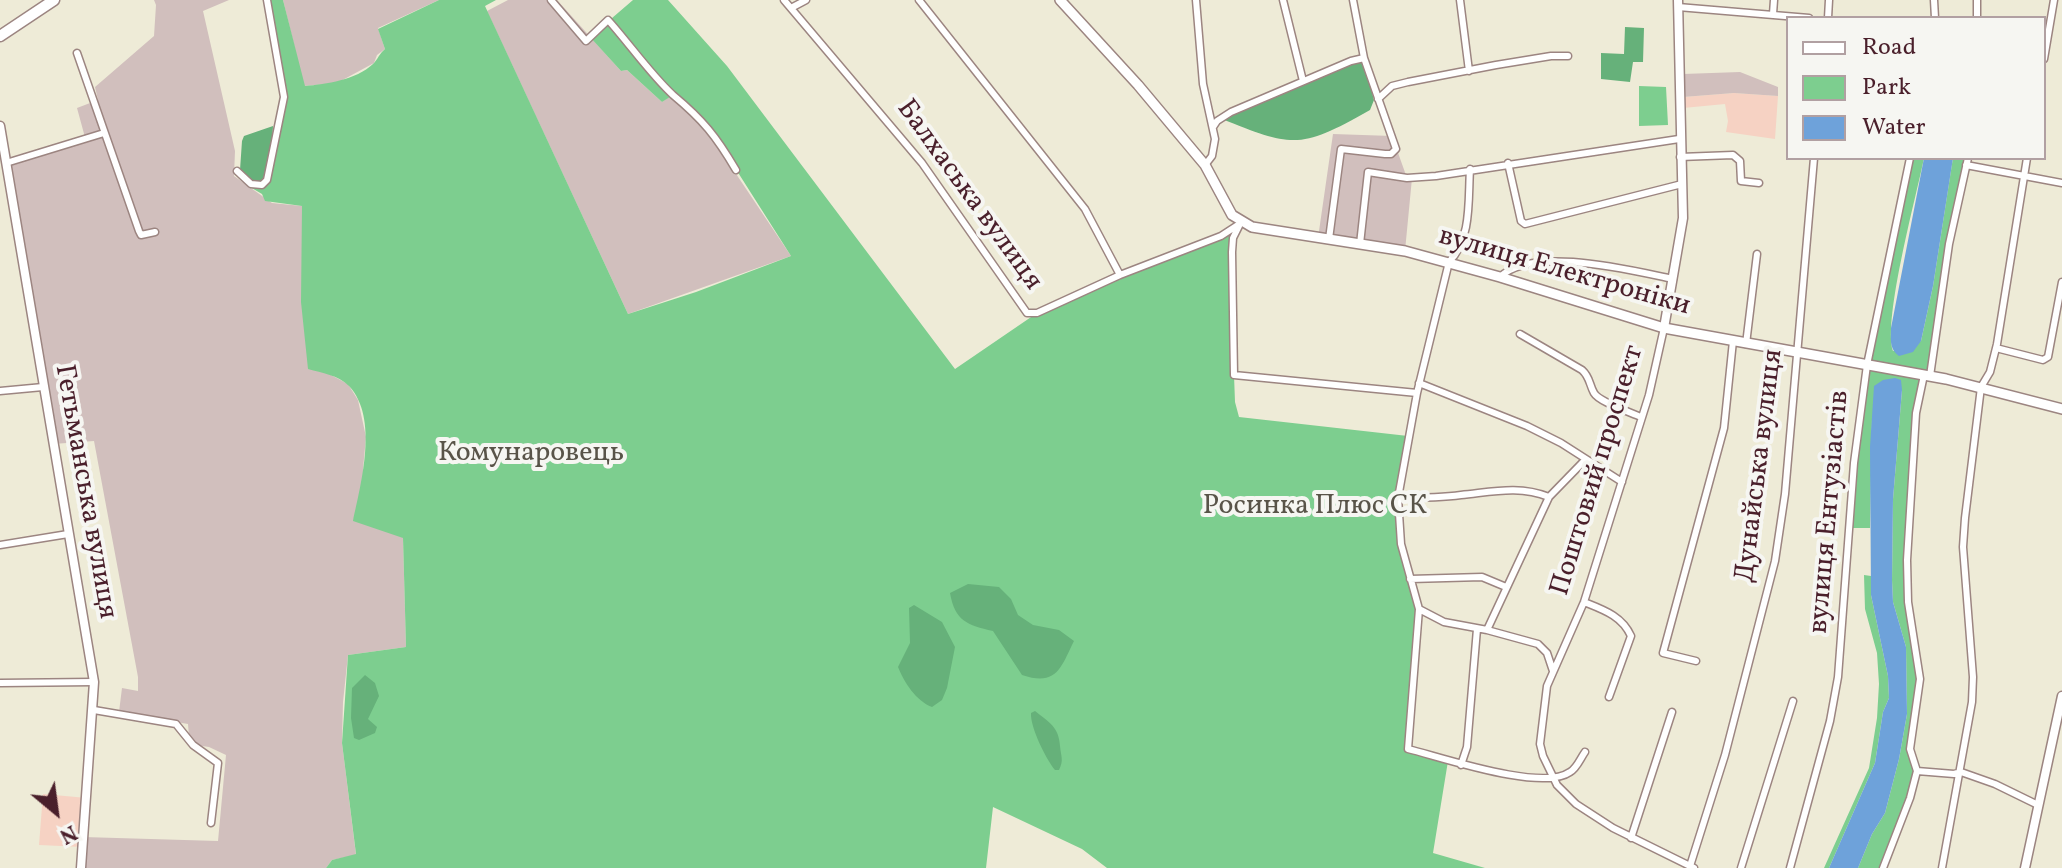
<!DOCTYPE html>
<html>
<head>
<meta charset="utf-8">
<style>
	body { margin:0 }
	#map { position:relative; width:2062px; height:868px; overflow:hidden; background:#eeebd7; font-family:Vollkorn,serif }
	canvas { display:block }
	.legend { position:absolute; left:1786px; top:16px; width:260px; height:144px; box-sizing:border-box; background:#f6f6f2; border:2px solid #b1a0a2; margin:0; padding:10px 14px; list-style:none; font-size:24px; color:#4a1f2b }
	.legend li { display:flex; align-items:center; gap:16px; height:40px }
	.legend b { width:40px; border:2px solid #b1a0a2 }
	.north { position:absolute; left:16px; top:772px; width:80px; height:80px; -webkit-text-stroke:6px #f6f6f2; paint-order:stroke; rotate:151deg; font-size:22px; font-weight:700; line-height:32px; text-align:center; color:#4a1f2b }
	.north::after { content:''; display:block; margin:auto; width:28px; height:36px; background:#4a1f2b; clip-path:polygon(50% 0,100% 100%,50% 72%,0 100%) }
</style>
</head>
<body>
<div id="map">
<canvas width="2062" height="868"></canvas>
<ul class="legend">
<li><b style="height:10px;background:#fff"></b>Road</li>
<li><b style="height:22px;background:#7dce8f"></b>Park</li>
<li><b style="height:22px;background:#6ea2da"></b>Water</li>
</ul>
<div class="north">N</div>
</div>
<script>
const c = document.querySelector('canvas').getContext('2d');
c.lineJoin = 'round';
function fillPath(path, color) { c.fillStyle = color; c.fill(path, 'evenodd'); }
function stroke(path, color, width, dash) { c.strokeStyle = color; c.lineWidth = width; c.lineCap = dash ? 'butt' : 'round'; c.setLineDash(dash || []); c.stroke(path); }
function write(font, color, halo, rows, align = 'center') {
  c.font = font + ' Vollkorn,serif'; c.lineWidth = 8; c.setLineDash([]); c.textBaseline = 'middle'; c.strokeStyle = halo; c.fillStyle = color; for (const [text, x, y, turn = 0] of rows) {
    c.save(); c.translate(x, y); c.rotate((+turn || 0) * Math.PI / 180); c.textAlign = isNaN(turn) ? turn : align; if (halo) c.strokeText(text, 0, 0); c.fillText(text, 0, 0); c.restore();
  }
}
const built = new Path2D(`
	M1734,93L1778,96L1775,139L1726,132L1728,121L1725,104L1683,108V97Z
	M43,794L87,798L83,847L39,845Z`);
const industrial = new Path2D(`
	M154,0H229L203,11L235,151L234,176L272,203L302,206L331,375L348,384L358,400L366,437L363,469L403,538L406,647L348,655L343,702L342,743L356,855L332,860L326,868H81L83,837L218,841L226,755L209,747L195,745L189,736L188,724L119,712L122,688L138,691V677L94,441L53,444L7,167L86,141L77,108L98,100L95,87L154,36L156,5Z
	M283,0H439L378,28L385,49L377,55L374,63L337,83L304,86Z
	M508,0H557L621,71L627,70L662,102L673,94L694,111L791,256L628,314L487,11Z
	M1740,72L1778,87V96L1734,93L1683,97V74Z
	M1333,134L1392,136L1407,178H1412L1405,251L1318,238Z`);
const green = new Path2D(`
	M270,0H283L305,86C326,84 356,80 373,64C378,59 379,54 385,49L378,29L439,0H496L485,6L628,314L696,292L791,256L711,130L673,95L662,102L627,70L621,71L590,37L633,0H668L727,66L955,369L1037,313L1220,236L1241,223L1233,238L1234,375L1235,402L1239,417L1408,436L1400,483L1399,531L1419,609L1408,748L1448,761L1433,853L1485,868H1107L1082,849L993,807L986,868H326L332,860L356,854L342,743L348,655L406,647L403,538L353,521C361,483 379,418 349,386C338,375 322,373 308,369L301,302L302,206L265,201L262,194L250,187L258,188L269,180L287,97Z
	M1639,86L1666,87L1668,125L1639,126Z
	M1910,158H1924C1916,198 1883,318 1893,351L1921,341L1933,286L1952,164L1953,158H1968L1958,196L1932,369L1924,375L1916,413L1908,602L1920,679L1911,749L1917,771L1883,868H1858L1872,834L1885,813L1899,759L1907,714L1906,647L1893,602L1892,580L1893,499L1902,390L1872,419L1870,528H1850L1867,365Z
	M1864,575L1871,576V595L1888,676L1889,698L1883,712L1875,763L1829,868H1824L1869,768L1877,718L1879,684L1877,653L1865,609Z`);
const forest = new Path2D(`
	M1625,27L1644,28L1643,62H1633L1630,82L1601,79V53L1624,54Z
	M1358,61H1364L1374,100L1370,110C1301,149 1294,148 1222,119Z
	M273,126C272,145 273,167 261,183L252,182L240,170L242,141L244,136Z
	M968,584L999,587L1011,599L1018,615L1033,625L1059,630L1074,641C1061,667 1057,687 1022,675L993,631C967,625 955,621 950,593Z
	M914,605L942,622L955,647L947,688L942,700L932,707C916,701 904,682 898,667L910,643L909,608Z
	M365,675L375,683L379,696L368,719L377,727L375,733L359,740L354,738L351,718L352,688Z
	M1035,711C1049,722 1059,727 1060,746C1061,757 1064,760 1059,770H1055C1046,759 1030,727 1031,713Z`);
const water = new Path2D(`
	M1924,158H1953L1933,286L1921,341L1913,352L1899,356C1889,348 1891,340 1891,328Z
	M1895,378L1901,380L1902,390L1893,499L1892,580L1893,602L1906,647L1907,714L1899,759L1885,813L1872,834L1858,868H1829L1875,763L1883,712L1889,698L1888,676L1871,595L1870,447L1874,386L1883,380Z`);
const minor = new Path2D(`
	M551,0L586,41L608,20C628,42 651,75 673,95C703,120 716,136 736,170
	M784,0L922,163L1027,313H1037L1120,275L1221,236L1241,223
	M919,0L1085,209L1120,275
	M1196,0L1203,84L1215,139L1212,156L1205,165
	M1283,0L1303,81
	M1460,0L1469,71
	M1934,0L1935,18
	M1977,0V18
	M1678,7L1809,18
	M791,8L806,0
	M1773,14L1774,0
	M1828,18L1829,0
	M77,53L139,231L141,235L155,232
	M2044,59L2054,0
	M1378,99L1392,86L1408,82L1496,65L1551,56H1568
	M1213,127L1217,121L1231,112L1351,61L1364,58
	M1680,157L1733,155L1740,161L1741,181L1759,183
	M6,163L104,133
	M1508,163L1521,221L1525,224L1682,184
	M1966,165L2062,183
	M1470,169C1468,201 1472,238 1449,262L1417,393L1398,498L1401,544L1419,609L1444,622L1487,630L1538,644L1547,653L1553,671
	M237,171L251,184L262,185L267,180L284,97L267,0
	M1239,226L1233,238L1232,252L1234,375L1417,393
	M1329,239L1341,149L1385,154H1391L1396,149L1364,58L1353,0
	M1360,244L1368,172L1407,178L1436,176L1679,139
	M1500,277C1533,245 1633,271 1673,279
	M1664,328L1649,395L1584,602L1547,686L1540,744L1543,756L1557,785L1576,804L1613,828L1694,868
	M1520,334L1582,370C1590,377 1589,384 1594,393C1599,402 1630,412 1641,417
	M1746,344L1757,254
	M1996,348L2043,360L2048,357L2062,282
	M1930,376L1949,244L1968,158
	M1419,383L1527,426L1561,443L1622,482
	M0,391L43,387
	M1398,498C1419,498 1440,498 1461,495C1492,492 1519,485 1549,497
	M0,545L68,534
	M1410,579L1482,577L1506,587
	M1584,602C1604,610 1622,616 1631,636L1609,697
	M1419,609L1408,749C1441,757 1542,792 1570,772C1577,768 1580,759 1585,752
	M1487,630L1549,497L1585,460
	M1696,661L1663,653L1724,428L1733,341
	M0,683L94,682
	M94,710L176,724L193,745L218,763L211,823
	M1461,765L1467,747L1477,629
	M1917,771L1954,774L1961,772L1995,784L2038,805
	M1631,838L1672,712
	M1690,866L1725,755L1775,561L1785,494L1814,158
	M1741,868L1793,701
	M1790,868L1830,721L1838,677L1854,463L1867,365L1910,158
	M1883,868L1910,798L1917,771L1910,749L1920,679L1908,602L1907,560L1916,413L1924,375
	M1942,868L1972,702L1973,677L1963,547L1965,518L1981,387L1990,372L1997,344L2027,158`);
const tertiary = new Path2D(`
	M0,126L94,682L81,868
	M1664,328L1683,218L1678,0
	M2025,868L2062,696`);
const secondary = new Path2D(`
	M1060,0L1138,85L1205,165L1232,215L1252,227L1405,251L1500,277L1664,328L1946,379L2062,409`);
const primary = new Path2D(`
	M0,36L54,0`);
const streetNames = [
	["Балхаська вулиця",968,196,54],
	["вулиця Електроніки",1564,273,16],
	["Дунайська вулиця",1761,466,-83],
	["Поштовий проспект",1599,471,-73],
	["Гетьманська вулиця",84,492,80],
	["вулиця Ентузіастів",1831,512,-85]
];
const parkNames = [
	["Комунаровець",531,455],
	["Росинка Плюс СК",1315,508]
];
fillPath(built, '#f6d2c3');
fillPath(industrial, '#d1bfbd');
fillPath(green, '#7dce8f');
fillPath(forest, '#66b17a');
fillPath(water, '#6ea2da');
stroke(minor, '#9c8581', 9);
stroke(tertiary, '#9c8581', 11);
stroke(secondary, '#9c8581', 12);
stroke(primary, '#9c8581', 13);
stroke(minor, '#fff', 6);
stroke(tertiary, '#fff', 8);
stroke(secondary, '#fff', 9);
stroke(primary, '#fff', 10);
write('28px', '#4a1f2b', '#f6f6f2', streetNames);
write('28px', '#595449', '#f6f6f2', parkNames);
</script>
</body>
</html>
